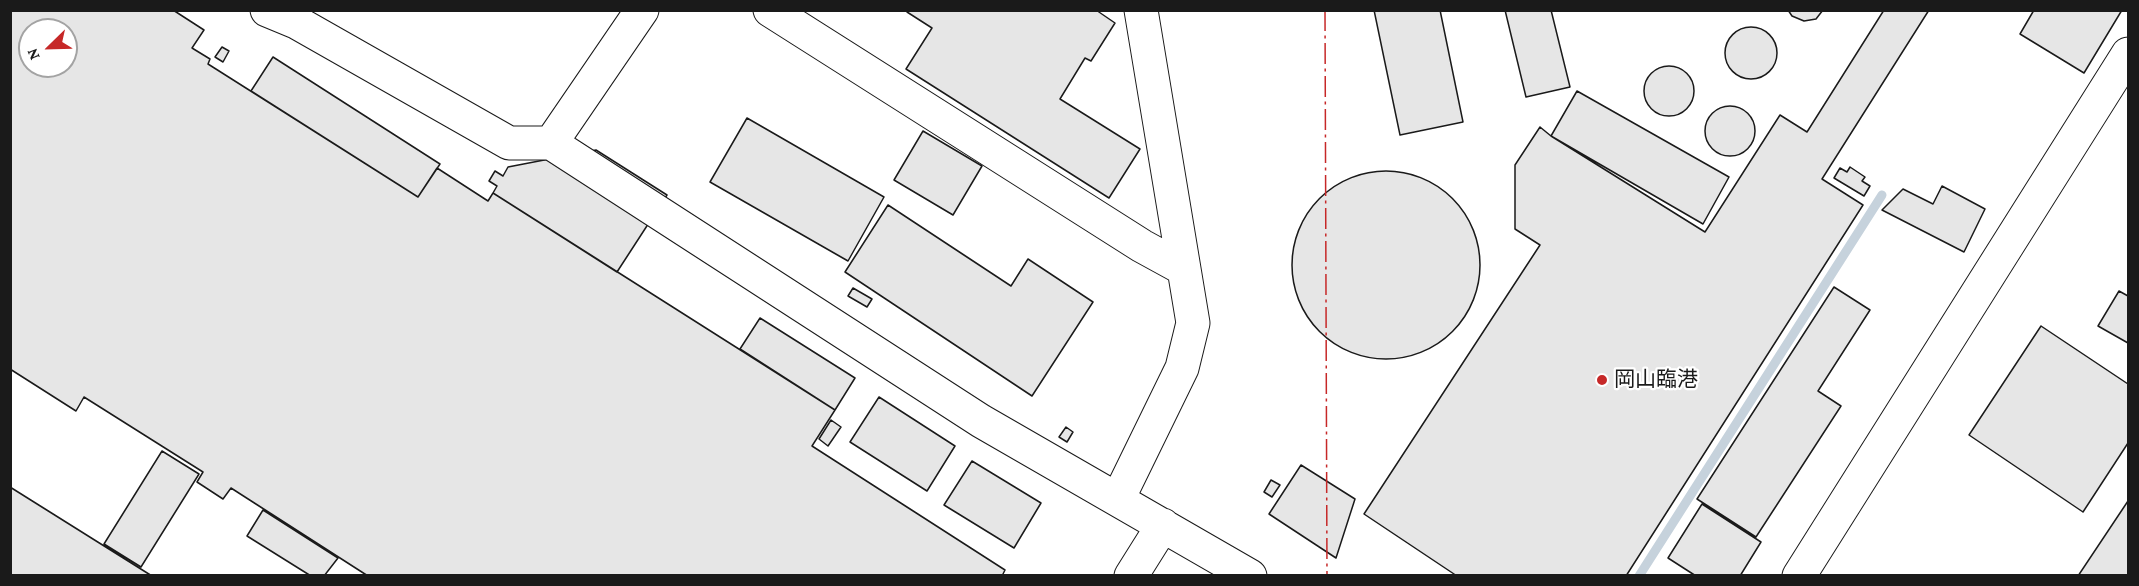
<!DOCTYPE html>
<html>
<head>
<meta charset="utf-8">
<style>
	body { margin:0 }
	#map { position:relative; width:2139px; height:586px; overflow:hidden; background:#fff; font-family:"Crimson Pro",serif }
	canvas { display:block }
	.frame { position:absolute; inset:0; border:12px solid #1a1a1a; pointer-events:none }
	.north { position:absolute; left:18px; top:18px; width:60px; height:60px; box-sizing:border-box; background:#fff; border:2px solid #a3a3a3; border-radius:50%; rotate:247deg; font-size:16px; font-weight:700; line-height:24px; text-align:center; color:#1a1a1a }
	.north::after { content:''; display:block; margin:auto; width:21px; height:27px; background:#c62828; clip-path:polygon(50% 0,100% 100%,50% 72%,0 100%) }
</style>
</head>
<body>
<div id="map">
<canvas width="2139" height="586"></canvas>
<div class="frame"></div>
<div class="north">N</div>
</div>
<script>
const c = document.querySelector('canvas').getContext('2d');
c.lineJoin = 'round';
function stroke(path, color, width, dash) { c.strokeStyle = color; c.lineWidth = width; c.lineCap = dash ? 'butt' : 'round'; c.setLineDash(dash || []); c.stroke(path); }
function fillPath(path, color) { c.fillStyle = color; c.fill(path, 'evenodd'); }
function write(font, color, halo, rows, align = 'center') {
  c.font = font + ' "Crimson Pro","Noto Sans JP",serif'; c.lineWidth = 4.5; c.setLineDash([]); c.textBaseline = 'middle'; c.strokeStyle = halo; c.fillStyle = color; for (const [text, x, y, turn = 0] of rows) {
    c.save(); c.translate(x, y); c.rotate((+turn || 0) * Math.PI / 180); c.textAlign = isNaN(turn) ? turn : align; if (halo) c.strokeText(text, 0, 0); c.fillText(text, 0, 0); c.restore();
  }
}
const stream = new Path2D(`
	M1639,576L1882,195`);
const building = new Path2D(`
	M10,10H173L204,30L192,48L210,59L208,64L418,197L437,168L488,201L493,193L835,410L812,446L1005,570L1002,576H368L231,488L223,499L197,482L203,472L84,397L76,411L10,369ZM30,30H66V66H30Z
	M909,10H1096L1115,23L1091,61L1085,58L1060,99L1140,149L1109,198L906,69L932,28L907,12Z
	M1374,10H1440L1463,122L1400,135Z
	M1505,10H1551L1570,87L1526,97Z
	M1823,10L1816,19L1804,21L1792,16L1788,10Z
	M1884,10H1929L1822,179L1863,205L1626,576H1457L1364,514L1540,245L1515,229V165L1540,127L1551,136L1705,232L1780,115L1807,132Z
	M2034,10H2122L2084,73L2020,34Z
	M1725 53a26 26 0 1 1 52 0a26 26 0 1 1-52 0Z
	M222,47L229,51L223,62L215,57Z
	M273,57L440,164L418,197L251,91Z
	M1644 91a25 25 0 1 1 50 0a25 25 0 1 1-50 0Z
	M1577,91L1729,177L1703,224L1551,136Z
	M1705 131a25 25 0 1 1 50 0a25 25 0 1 1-50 0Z
	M747,118L884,197L848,261L710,182Z
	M923,131L982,166L953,215L894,180Z
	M596,150L667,195L617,272L493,193L497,186L489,181L495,171L503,176L508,167Z
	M1850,167L1865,177L1862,181L1870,186L1864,196L1834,178L1840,168L1847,172Z
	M1292 265a94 94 0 1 1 188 0a94 94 0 1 1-188 0Z
	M1942,186L1985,209L1964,252L1882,210L1903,189L1933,204Z
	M888,205L1011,286L1028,259L1093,302L1032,396L845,272Z
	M1834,287L1870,310L1818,391L1841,406L1756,537L1697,499Z
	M853,288L872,299L867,307L848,296Z
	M2119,291L2128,296V343L2098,326Z
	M760,318L855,378L835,410L740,349Z
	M2041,326L2128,384V443L2083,512L1969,435Z
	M879,397L955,446L927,491L850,442Z
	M831,420L841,427L828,446L819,439Z
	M1066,427L1073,432L1067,442L1059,437Z
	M162,451L199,474L141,567L104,544Z
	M972,461L1041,503L1014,548L944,505Z
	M1301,465L1355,499L1336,558L1269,514Z
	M1271,480L1280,485L1272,497L1264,492Z
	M10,487L152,576H10Z
	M2128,501V576H2078Z
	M1702,504L1761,542L1740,576H1696L1668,558Z
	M263,510L338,558L324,576H311L247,536Z`);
const minor = new Path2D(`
	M267,10L296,22L509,143H551L981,421L1250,576
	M770,10L1142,246L1184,269
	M551,143L642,10
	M1118,499L1182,368L1193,323L1141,10
	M1131,576L1163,525
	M1799,576L2128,54`);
const power = new Path2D(`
	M1325,10L1327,576`);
const markers = [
	[1602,380,6,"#c62828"]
];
const poiNames = [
	["岡山臨港",1614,380]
];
stroke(stream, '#c6d2dc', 9);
fillPath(building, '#e6e6e6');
stroke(building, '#1a1a1a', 1.5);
stroke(minor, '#1a1a1a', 35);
stroke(minor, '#fff', 33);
stroke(power, '#c62828', 1.5, [21, 4.5, 3, 4.5]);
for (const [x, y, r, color] of markers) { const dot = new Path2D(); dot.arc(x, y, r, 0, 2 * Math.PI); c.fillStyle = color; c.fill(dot); stroke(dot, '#fff', 2); }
write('21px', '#1a1a1a', '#fff', poiNames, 'left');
</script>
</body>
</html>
